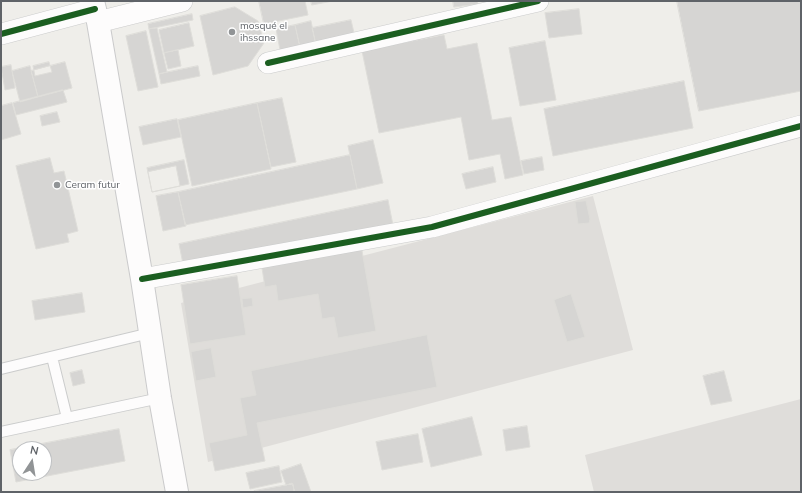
<!DOCTYPE html>
<html>
<head>
<meta charset="utf-8">
<style>
	body { margin:0 }
	#map { position:relative; width:802px; height:493px; overflow:hidden; background:#efeeea; font-family:Mulish,sans-serif }
	canvas { display:block }
	.frame { position:absolute; inset:0; border:2px solid #5f6368; pointer-events:none }
	.north { position:absolute; left:12px; top:441px; width:40px; height:40px; box-sizing:border-box; background:#fff; border:1px solid #bfc1c3; border-radius:50%; rotate:12deg; font-size:11px; font-weight:700; line-height:16px; text-align:center; color:#5f6368 }
	.north::after { content:''; display:block; margin:auto; width:14px; height:18px; background:#919496; clip-path:polygon(50% 0,100% 100%,50% 72%,0 100%) }
</style>
</head>
<body>
<div id="map">
<canvas width="802" height="493"></canvas>
<div class="frame"></div>
<div class="north">N</div>
</div>
<script>
const c = document.querySelector('canvas').getContext('2d');
c.lineJoin = 'round';
function fillPath(path, color) { c.fillStyle = color; c.fill(path, 'evenodd'); }
function stroke(path, color, width, dash) { c.strokeStyle = color; c.lineWidth = width; c.lineCap = dash ? 'butt' : 'round'; c.setLineDash(dash || []); c.stroke(path); }
function write(font, color, halo, rows, align = 'center') {
  c.font = font + ' Mulish,sans-serif'; c.lineWidth = 3; c.setLineDash([]); c.textBaseline = 'middle'; c.strokeStyle = halo; c.fillStyle = color; for (const [text, x, y, turn = 0] of rows) {
    c.save(); c.translate(x, y); c.rotate((+turn || 0) * Math.PI / 180); c.textAlign = isNaN(turn) ? turn : align; if (halo) c.strokeText(text, 0, 0); c.fillText(text, 0, 0); c.restore();
  }
}
const industrial = new Path2D(`
	M593,196L633,350L208,462L181,303Z
	M801,399V492H594L585,455Z`);
const building = new Path2D(`
	M259,1H305L308,15L264,24Z
	M311,1H333L312,5Z
	M453,1H477L478,4L454,7Z
	M677,1H801V91L699,111Z
	M235,7L258,21L264,43L248,66L213,75L200,16Z
	M579,9L582,34L549,38L545,13Z
	M192,14L193,20L149,29L148,24Z
	M351,20L355,37L316,45L312,28Z
	M311,21L316,45L300,48L295,25Z
	M189,23L194,46L164,53L159,30Z
	M295,25L301,51L281,55L276,29Z
	M157,28L167,72L159,74L149,29Z
	M146,31L158,87L138,91L126,36Z
	M444,35L447,49L477,43L492,120L511,117L523,175L505,179L500,154L469,160L461,117L379,133L362,51Z
	M545,41L556,100L520,106L509,48Z
	M178,50L181,66L168,69L164,53Z
	M49,62L52,72L35,76L33,66Z
	M65,62L72,88L38,97L31,71Z
	M11,65L15,88L5,90L1,67Z
	M30,66L38,97L20,102L12,71Z
	M198,66L200,76L161,84L159,74Z
	M684,81L693,128L553,156L544,109Z
	M63,90L67,102L16,115L13,103Z
	M282,98L296,162L271,167L257,103Z
	M12,103L21,134L1,140V106Z
	M257,103L271,169L192,186L178,120Z
	M57,112L60,122L42,126L40,116Z
	M177,119L181,137L143,145L139,127Z
	M373,140L383,183L357,189L348,146Z
	M350,155L357,189L185,225L178,192Z
	M542,157L544,170L524,174L521,161Z
	M50,158L54,173L64,171L78,231L67,234L69,242L36,249L16,166Z
	M184,160L189,184L152,192L147,168Z
	M176,166L180,186L152,192L148,172Z
	M493,167L496,182L466,189L462,174Z
	M178,192L186,226L163,231L156,196Z
	M388,200L393,225L184,269L179,244Z
	M586,201L590,219L589,223L578,224L575,202Z
	M361,245L376,331L338,338L334,317L322,319L318,294L278,301L276,285L265,287L261,262Z
	M237,276L246,335L190,344L181,285Z
	M82,293L85,312L35,320L32,301Z
	M571,294L585,337L567,342L554,300Z
	M252,298L253,306L243,308L242,299Z
	M427,335L437,387L257,423L265,461L215,471L209,443L247,435L240,398L256,395L251,371Z
	M211,348L216,377L196,381L191,352Z
	M82,370L85,383L73,386L70,373Z
	M724,371L732,401L711,405L703,376Z
	M472,417L482,455L431,467L422,429Z
	M527,426L530,447L506,451L503,430Z
	M119,429L125,461L16,482L10,450ZM20,449H44V473H20Z
	M418,434L423,462L382,470L376,442Z
	M301,464L311,492H295L292,483L286,485L281,471Z
	M279,466L282,482L250,489L246,473Z
	M293,484L294,492H254V491Z`);
const service = new Path2D(`
	M52,357L67,418
	M1,369L150,333
	M1,432L160,398`);
const minor = new Path2D(`
	M98,22L182,1
	M1,34L95,9
	M268,63L538,1
	M142,279L432,227L801,126`);
const secondary = new Path2D(`
	M93,1L98,22L142,279L160,398L177,492`);
const cycleway = new Path2D(`
	M1,34L95,9
	M268,63L538,1
	M142,279L432,227L801,126`);
const markers = [
	[232,32,4,"#919496"],
	[57,185,4,"#919496"]
];
const poiNames = [
	["mosqué el",240,26],
	["ihssane",240,38],
	["Ceram futur",65,185]
];
fillPath(industrial, '#dfddda');
fillPath(building, '#d6d5d3');
stroke(building, '#deddd9', 1);
stroke(service, '#cbcccc', 12);
stroke(minor, '#cbcccc', 22);
stroke(secondary, '#cacacb', 24);
stroke(service, '#fdfcfc', 10);
stroke(minor, '#fdfcfc', 21);
stroke(secondary, '#fdfcfc', 22);
stroke(cycleway, '#1b5e20', 6);
for (const [x, y, r, color] of markers) { const dot = new Path2D(); dot.arc(x, y, r, 0, 2 * Math.PI); c.fillStyle = color; c.fill(dot); stroke(dot, '#fff', 1.5); }
write('10px', '#5f6368', '#fff', poiNames, 'left');
</script>
</body>
</html>
